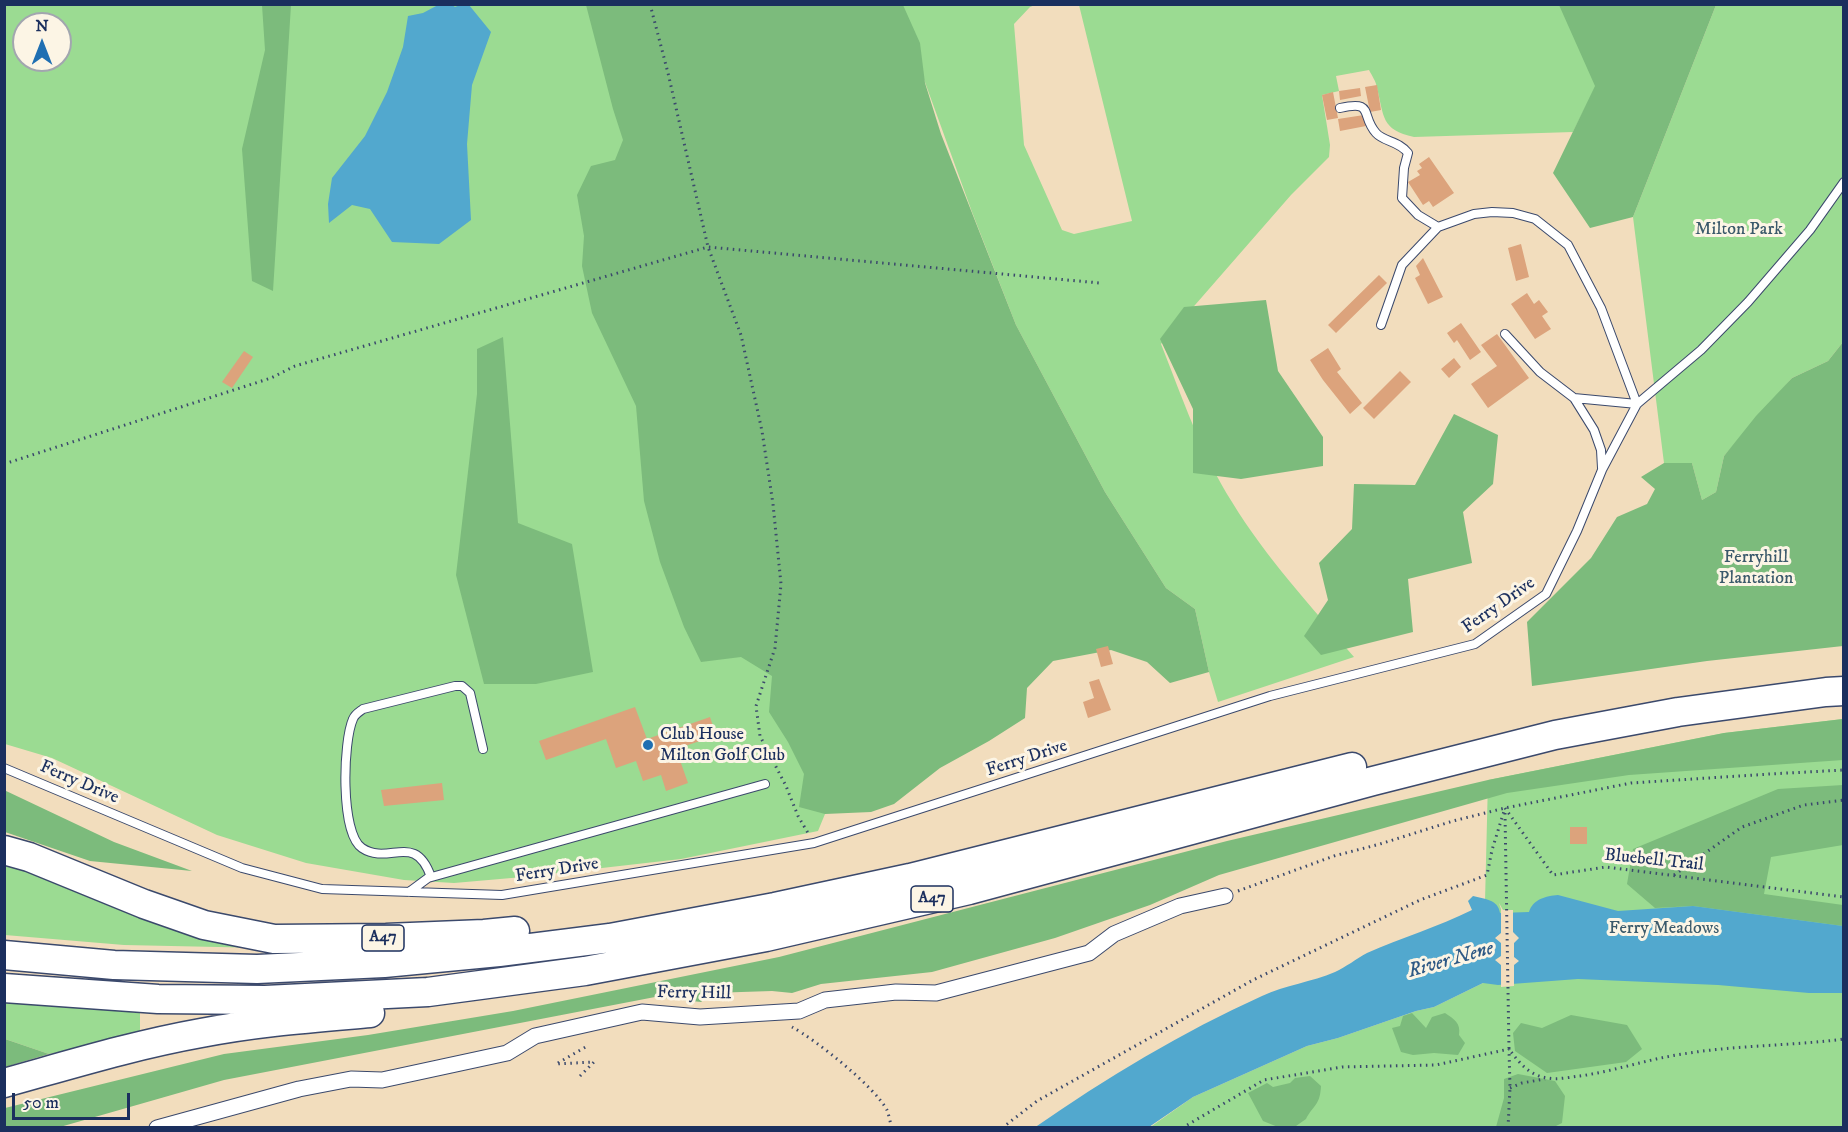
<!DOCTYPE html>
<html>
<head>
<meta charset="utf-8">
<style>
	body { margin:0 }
	#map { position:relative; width:1848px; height:1132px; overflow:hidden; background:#f2ddbd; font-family:"IM FELL DW Pica",serif }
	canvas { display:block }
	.frame { position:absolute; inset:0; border:6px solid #1b2f5e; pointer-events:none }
	.north { position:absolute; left:12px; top:12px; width:60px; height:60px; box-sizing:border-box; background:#fcf5e5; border:2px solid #a2a6af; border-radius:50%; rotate:0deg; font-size:16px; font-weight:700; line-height:24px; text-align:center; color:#1b2f5e }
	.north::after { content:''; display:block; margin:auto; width:21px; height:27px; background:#1f6fb2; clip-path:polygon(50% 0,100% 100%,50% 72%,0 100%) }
	.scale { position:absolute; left:12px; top:1093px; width:118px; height:27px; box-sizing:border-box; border:3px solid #1b2f5e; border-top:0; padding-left:8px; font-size:18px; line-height:21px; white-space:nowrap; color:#1b2f5e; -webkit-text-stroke:4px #fcf5e5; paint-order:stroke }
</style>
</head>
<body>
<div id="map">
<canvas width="1848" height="1132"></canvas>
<div class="frame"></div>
<div class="north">N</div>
<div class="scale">50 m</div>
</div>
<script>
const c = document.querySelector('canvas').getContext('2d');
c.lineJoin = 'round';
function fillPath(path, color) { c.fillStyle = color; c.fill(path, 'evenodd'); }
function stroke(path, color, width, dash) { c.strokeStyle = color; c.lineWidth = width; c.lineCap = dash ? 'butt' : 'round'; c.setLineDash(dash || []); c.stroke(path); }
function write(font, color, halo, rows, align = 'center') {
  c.font = font + ' "IM FELL DW Pica",serif'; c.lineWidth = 6; c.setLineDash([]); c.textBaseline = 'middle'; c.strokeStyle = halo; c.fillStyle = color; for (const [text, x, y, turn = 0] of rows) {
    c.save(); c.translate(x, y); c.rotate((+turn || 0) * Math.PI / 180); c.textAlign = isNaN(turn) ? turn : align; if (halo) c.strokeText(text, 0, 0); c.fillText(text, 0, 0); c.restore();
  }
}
const green = new Path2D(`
	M4,5H697L867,712L818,831L681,859L523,877L454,883L404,880L306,863L217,835L52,758L5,744ZM24,24H60V60H24Z
	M897,5H1035L1030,7L1014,24L1024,145L1062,230L1074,234L1132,221L1079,5H1637L1573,132L1414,137C1381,130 1384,116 1377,88C1376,81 1372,76 1369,70L1336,76L1339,91L1322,95L1330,145L1329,157L1291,195L1161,344C1182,397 1201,453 1232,502C1266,558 1312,607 1354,657L1218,702L1209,672L1195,609L1166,588L1105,492L1016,325L972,212Z
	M1716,5H1843V342L1828,361L1792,378L1724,456L1716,492L1702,500L1692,463H1664L1633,217Z
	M1843,719V1127L1149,1128L1193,1097L1307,1046L1338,1038L1416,1011L1434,1007L1483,983L1488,780L1724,733Z
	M4,861L265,948L124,945L5,935Z
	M5,999L140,1013V1036L49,1054L5,1039Z`);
const forest = new Path2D(`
	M262,5H291L273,291L252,281L242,149L265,50Z
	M586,5H903L920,43L925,83L941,134L1016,325L1105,492L1166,588L1195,609L1209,672L1170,683L1147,662L1111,650L1053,661L1027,688L1025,718L989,741L940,768L894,804L871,812L825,814L799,807L804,774L788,742L769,712L772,676L741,657L701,662L684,627L660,562L644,501L636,406L592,313L582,266L584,236L577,195L591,166L615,160L623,140L613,109Z
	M1559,5H1716L1633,217L1590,228L1553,173L1595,86Z
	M1266,300L1278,371L1323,437V466L1241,479L1193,473V409L1160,339L1184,307Z
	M503,337L518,523L572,544L593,672L536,684H484L456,575L477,394V349Z
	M1843,342V646L1707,661L1532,686L1527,622L1591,558L1617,517L1647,504L1655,489L1641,477L1664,463H1692L1702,500L1716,492L1724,456L1756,416L1792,378L1828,361Z
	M1454,414L1498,435L1493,484L1463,512L1472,563L1408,579L1413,632L1321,655L1304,636L1328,600L1319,563L1352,529L1354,484L1415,485Z
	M1843,719V760L1629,775L1507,793L1219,875L1150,905L1055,938L932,972L821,984L792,993L772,991L711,993L701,1002L655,997L224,1080L60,1127H5V1108L224,1054L368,1035L513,1011L779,957L1227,841L1488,780L1724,733Z
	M1843,785V845L1771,857L1764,894L1843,905V926L1693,906L1655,908L1627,884L1633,849L1778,789Z
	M4,790L114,842L192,871L90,861L5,832Z
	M1412,1013L1426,1028L1432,1017L1445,1013C1454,1019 1461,1023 1459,1035L1465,1043L1458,1055L1434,1053L1413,1055L1401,1052L1392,1028L1400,1026L1403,1016Z
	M1571,1015L1627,1025L1642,1049L1626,1062L1547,1073L1515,1051L1513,1033L1521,1023L1542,1028Z
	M5,1039L49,1054L5,1067Z
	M1518,1074L1555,1081L1565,1096L1562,1123L1554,1127H1496L1504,1098V1079Z
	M1310,1076L1321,1086C1320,1106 1313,1105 1306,1119L1296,1126L1288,1128L1278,1127L1263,1121L1248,1093L1267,1083L1273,1087L1290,1083L1295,1078Z`);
const water = new Path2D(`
	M438,5H452L455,7L460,5H469L491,32L472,85L467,144L471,220L439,244L392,242L370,209L352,205L329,223L328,204L332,178L365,136L387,92L403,47L408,16L423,13Z
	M1558,895L1618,911L1693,906L1843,926V993H1809L1718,985L1578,979L1498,985L1483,983L1434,1007L1416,1011L1338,1038L1307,1046L1193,1097L1149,1127L1034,1128C1106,1078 1182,1032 1262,996C1285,985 1312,982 1335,972C1346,967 1356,959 1367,953C1401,938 1438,927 1472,910L1468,901L1473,896C1484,899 1498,899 1500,913L1529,912C1533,899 1546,896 1558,895Z`);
const pier = new Path2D(`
	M1499,903L1503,910H1513V932L1519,938L1514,943V957L1519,961L1514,965V986L1501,987V965L1495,960L1501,956V943L1495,938L1501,933V909Z`);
const building = new Path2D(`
	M1377,85L1381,110L1370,112L1365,87Z
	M1360,88L1361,96L1340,100L1339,91Z
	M1333,92L1338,118L1327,120L1322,95Z
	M1364,115L1366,126L1340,131L1338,119Z
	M1429,157L1454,193L1433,207L1429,201L1423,205L1408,182L1420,175L1417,171L1422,168L1419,164Z
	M1521,244L1529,277L1516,281L1508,248Z
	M1423,258L1443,297L1428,304L1415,278L1420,275L1416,266Z
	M1379,275L1387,283L1336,333L1328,325Z
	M1527,293L1534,304L1539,300L1548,312L1542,316L1551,329L1535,339L1511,304Z
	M1461,323L1481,352L1470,360L1457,340L1454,343L1447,333Z
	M1497,334L1529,378L1488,408L1471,384L1497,366L1481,345Z
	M1328,348L1341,369L1337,372L1362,403L1350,414L1323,380L1310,360Z
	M244,351L253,357L232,388L222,382Z
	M1454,358L1461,367L1449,378L1441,369Z
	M1400,371L1411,382L1374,419L1363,408Z
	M1108,646L1113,664L1101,667L1096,649Z
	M1099,679L1111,710L1088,718L1083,702L1094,698L1089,682Z
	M635,707L647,739L710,717L715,732L699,738L700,741L676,749L688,783L666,791L661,775L643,781L636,761L616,768L606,739L546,760L539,741Z
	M442,783L444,800L384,806L381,790Z
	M1570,827H1587V844H1570Z`);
const path = new Path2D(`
	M650,4L668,73L708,247L741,335L762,431L773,504L781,584L775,648L756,706L760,736L786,786L798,816L808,833
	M4,464L271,378L295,366L708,247L1100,283
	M1505,808L1553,875L1606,867L1844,897
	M1505,813L1509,1049C1519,1063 1530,1076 1548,1078C1558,1080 1570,1077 1580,1076C1615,1071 1648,1059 1683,1054C1736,1045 1790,1046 1844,1039
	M1674,875L1742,827L1804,805L1844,800
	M1238,891L1334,856L1380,844L1453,821L1505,808L1631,783L1770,774L1844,770
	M792,1027C816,1040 874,1086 887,1110C889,1115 890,1122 892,1128
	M580,1076L594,1062L556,1064L589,1045
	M1510,1088L1522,1083L1545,1079
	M1002,1128L1037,1101L1253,980L1420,900L1487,875L1492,850L1505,808
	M1182,1128L1264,1080L1342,1067L1436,1065L1509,1049L1510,1088L1508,1128`);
const lane = new Path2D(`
	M1340,108C1375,100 1360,115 1376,133C1384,142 1399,141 1408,153L1404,168L1402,198L1418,215L1438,227
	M1381,325L1402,265L1438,227L1474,214L1492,212L1513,213L1535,219L1568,245L1601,308L1637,404L1574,398
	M1505,334L1540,372L1574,398L1594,430L1601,450L1602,468
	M4,768L242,868L322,889L502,895L814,843L1270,696L1475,644L1546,594L1577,531L1602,470L1637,404L1701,350L1748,302L1810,230L1844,182
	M431,877C415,831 389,866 362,848C340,833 343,741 353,719C355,714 359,712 363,709L455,686H462L470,693L483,749
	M409,892L428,878L765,784`);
const street = new Path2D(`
	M157,1128L299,1089L351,1079L382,1080L507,1053L535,1036L642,1012L700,1017L799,1011L825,1000L896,992L936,993L1089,953L1114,934L1180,906L1225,896`);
const highway = new Path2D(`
	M4,850L29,857L144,904L204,925L274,939L386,938L484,934L515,931
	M4,955L114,965L257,969L384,963L499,952L610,938L775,907L910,878L1352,767
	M4,988L158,999L265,1000L428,992L585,971L766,937L969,890L1373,781L1555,735L1678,712L1826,692L1844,691
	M4,1083C69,1065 134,1045 201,1033C257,1022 313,1018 370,1013`);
const markers = [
	[648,745,6,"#1f6fb2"]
];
const shields = [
	[932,899,42],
	[383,938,42]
];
const shieldNames = [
	["A47",932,899],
	["A47",383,938]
];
const parkNames = [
	["Milton Park",1739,230],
	["Ferryhill",1756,558],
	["Plantation",1756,579],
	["Ferry Meadows",1664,929]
];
const streetNames = [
	["Ferry Drive",1499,606,-35],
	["Ferry Drive",1027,759,-18],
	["Ferry Drive",79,783,23],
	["Bluebell Trail",1654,861,6],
	["Ferry Drive",557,871,-9],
	["Ferry Hill",694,994,1]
];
const poiNames = [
	["Club House",660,735],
	["Milton Golf Club",660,756]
];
const waterNames = [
	["River Nene",1451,961,-16]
];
fillPath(green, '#9bdb92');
fillPath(forest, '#7cbb7c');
fillPath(water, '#52a8ce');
fillPath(pier, '#f2ddbd');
fillPath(building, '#dca37c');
stroke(lane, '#3b496c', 10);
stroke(street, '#3b496c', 17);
stroke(highway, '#3b496c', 31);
stroke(path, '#3b496c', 3, [1.5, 4.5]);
stroke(lane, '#fff', 8);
stroke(street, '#fff', 15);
stroke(highway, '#fff', 28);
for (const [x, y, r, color] of markers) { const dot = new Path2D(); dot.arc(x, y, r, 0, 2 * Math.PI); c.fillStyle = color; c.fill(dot); stroke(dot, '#fcf5e5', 2); }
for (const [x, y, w] of shields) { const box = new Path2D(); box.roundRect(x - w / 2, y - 13, w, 26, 4.5); c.fillStyle = '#fcf5e5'; c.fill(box); stroke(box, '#1b2f5e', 1.5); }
write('bold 16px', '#1b2f5e', null, shieldNames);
write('18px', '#3b5a6b', '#fcf5e5', parkNames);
write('18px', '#1b2f5e', '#fcf5e5', streetNames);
write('18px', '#1b2f5e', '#fcf5e5', poiNames, 'left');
write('italic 20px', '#2e5985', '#fcf5e5', waterNames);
</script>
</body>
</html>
